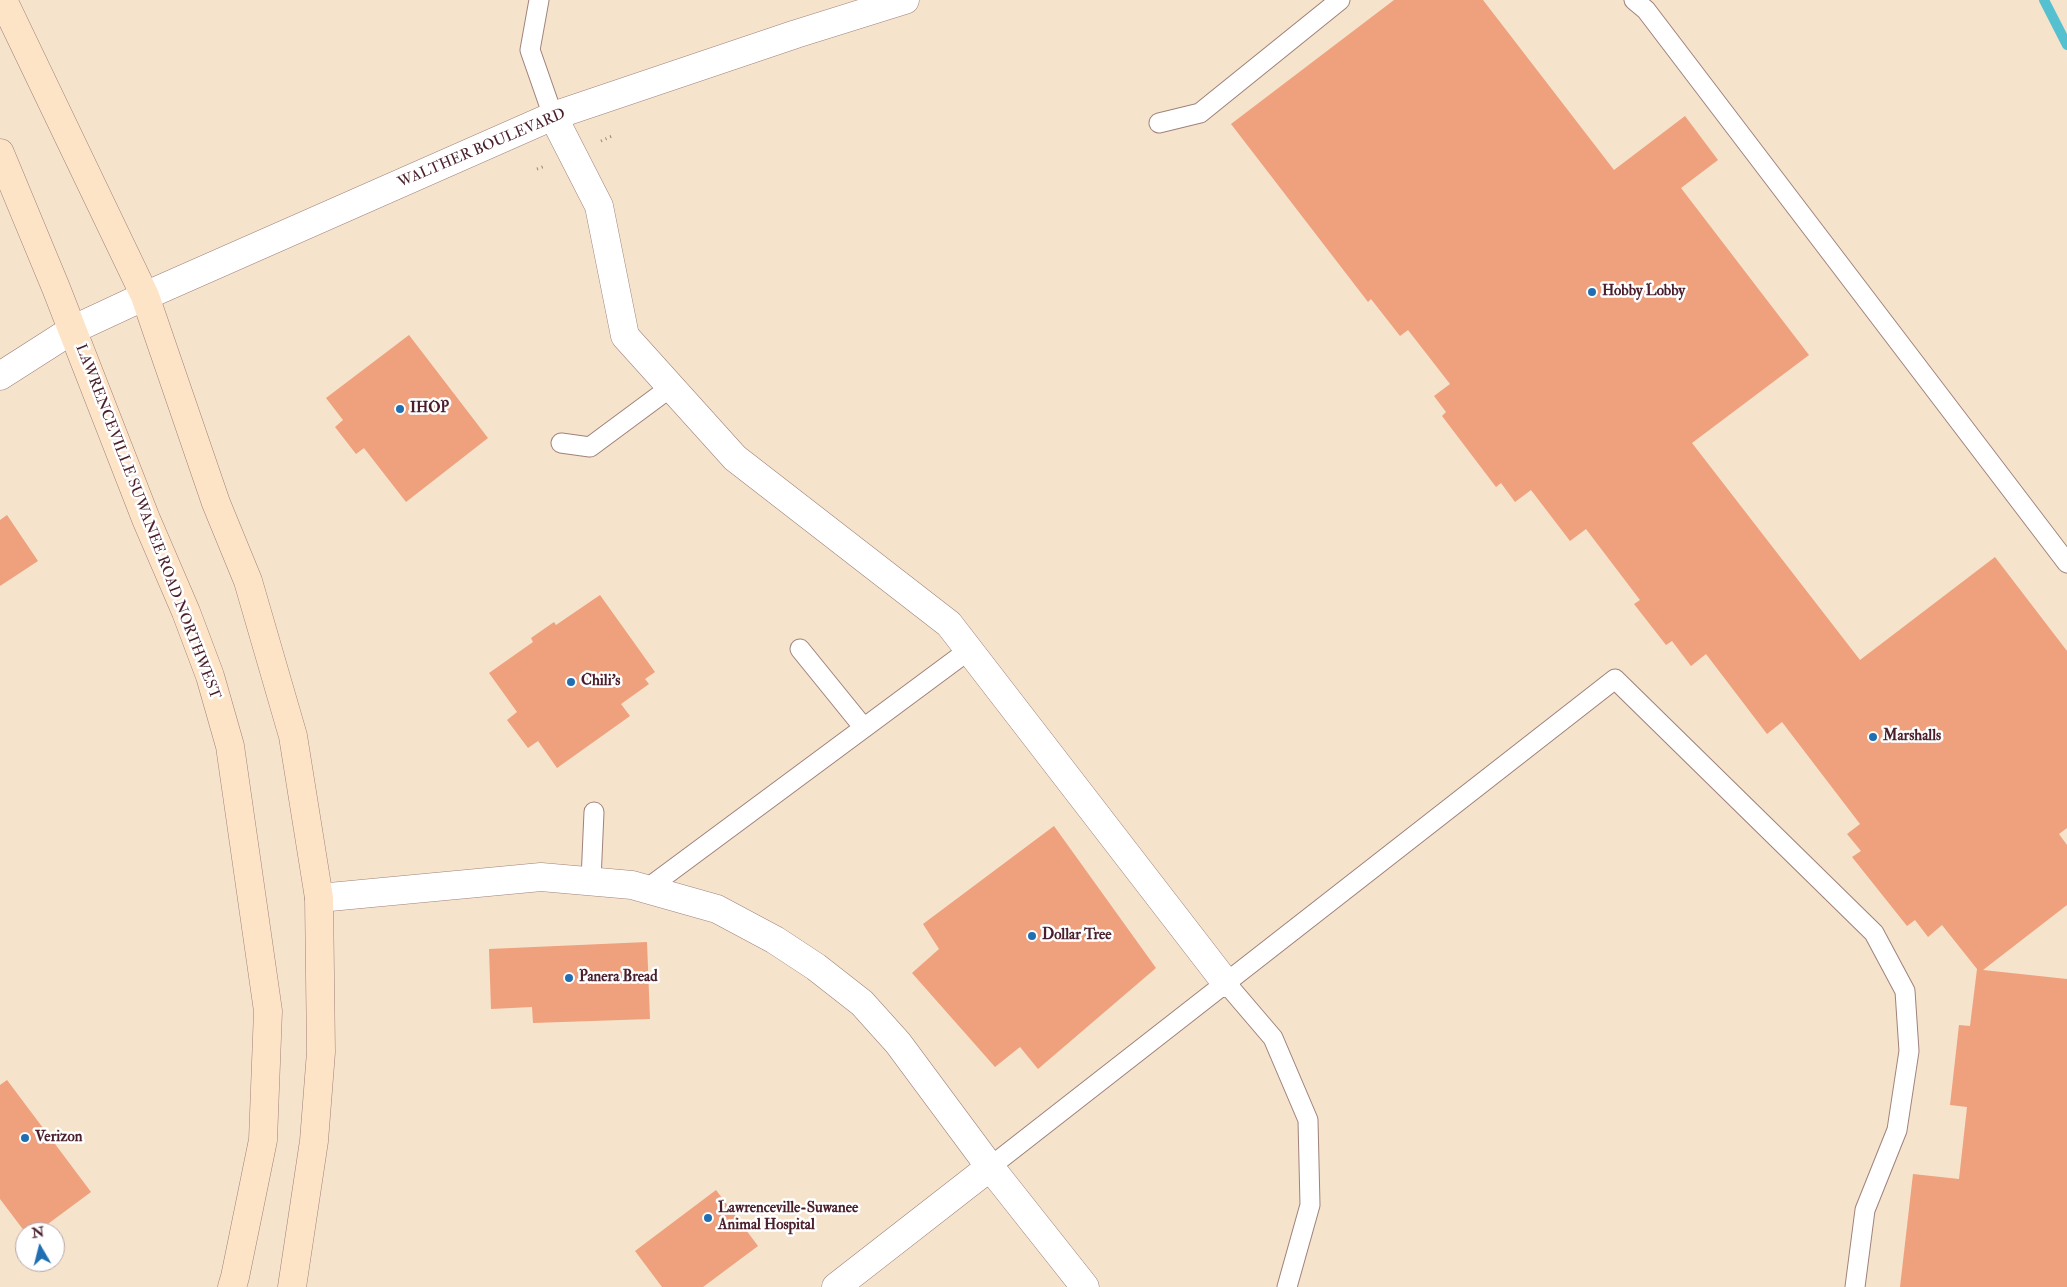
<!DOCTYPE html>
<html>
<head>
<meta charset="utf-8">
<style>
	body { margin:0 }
	#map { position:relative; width:2067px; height:1287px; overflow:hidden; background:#f5e3cb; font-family:"IM FELL Double Pica",serif }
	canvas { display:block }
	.north { position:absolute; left:15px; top:1222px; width:50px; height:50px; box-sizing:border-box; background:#fff; border:1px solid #b7a5aa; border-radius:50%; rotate:352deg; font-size:14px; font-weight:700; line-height:20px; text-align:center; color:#4a1f2b }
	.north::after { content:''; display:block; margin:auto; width:18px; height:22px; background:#1f6fb2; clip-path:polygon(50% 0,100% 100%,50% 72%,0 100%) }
</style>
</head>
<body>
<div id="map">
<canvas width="2067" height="1287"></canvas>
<div class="north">N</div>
</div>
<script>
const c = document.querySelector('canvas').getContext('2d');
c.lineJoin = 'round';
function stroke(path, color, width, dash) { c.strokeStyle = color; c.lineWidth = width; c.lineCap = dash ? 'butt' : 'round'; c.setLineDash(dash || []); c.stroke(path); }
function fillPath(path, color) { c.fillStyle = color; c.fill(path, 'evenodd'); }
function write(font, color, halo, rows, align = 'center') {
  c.font = font + ' "IM FELL Double Pica",serif'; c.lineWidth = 5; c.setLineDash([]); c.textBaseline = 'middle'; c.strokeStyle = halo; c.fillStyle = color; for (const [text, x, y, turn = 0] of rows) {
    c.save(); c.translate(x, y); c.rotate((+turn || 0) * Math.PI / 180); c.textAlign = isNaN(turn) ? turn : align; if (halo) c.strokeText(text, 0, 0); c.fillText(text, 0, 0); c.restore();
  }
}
const stream = new Path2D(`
	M2044,0L2067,45`);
const building = new Path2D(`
	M1394,0H1483L1614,170L1685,116L1718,160L1681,188L1809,355L1692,443L1860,660L1995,557L2067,651V828L2059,834L2067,845V905L1983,970L2067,979V1287H1900L1913,1174L1959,1179L1967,1107L1950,1105L1959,1025L1970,1026L1977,969L1942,925L1928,937L1915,920L1907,926L1852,857L1861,851L1847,834L1860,824L1782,722L1767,734L1706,654L1691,666L1672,641L1666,645L1634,604L1640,600L1586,529L1570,541L1531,490L1515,502L1501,483L1496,487L1442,416L1446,412L1434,396L1450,384L1408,330L1400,336L1371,299L1368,302L1231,124Z
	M409,335L488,438L406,502L364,448L356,454L335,427L343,420L326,398Z
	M7,515L38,561L0,586V520Z
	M600,595L655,672L645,679L649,684L621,704L630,716L557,768L538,741L528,748L507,720L517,712L489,673L533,642L531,638L554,622L556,625Z
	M1054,826L1156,968L1038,1069L1020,1047L995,1067L912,973L939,949L923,924Z
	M647,942L650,1019L533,1023L532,1007L491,1009L489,949Z
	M7,1080L91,1192L37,1232H25L0,1199V1085Z
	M716,1190L758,1246L703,1287H662L635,1251Z`);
const path = new Path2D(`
	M601,141L612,136
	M537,169L545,166`);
const service = new Path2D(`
	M539,0L530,50L553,116
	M1634,0L1646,10L2067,563
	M1159,123L1200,113L1340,0
	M561,443L590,447L671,387
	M800,649L864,728
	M591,880L594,812
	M648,888L969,650
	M1226,983L1273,1038L1308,1120L1310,1205L1287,1287
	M990,1167L1615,679L1874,933L1905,991L1909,1051L1897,1130L1865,1210L1855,1287`);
const minor = new Path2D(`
	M553,116L599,206L625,336L735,458L949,624L1226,983
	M0,376L72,330
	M319,898L541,877L632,885L717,909L775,940L816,967L862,1003L898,1043L990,1167L1085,1287
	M836,1287L990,1167`);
const tertiary = new Path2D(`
	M72,330L145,296L553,116L796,34L905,0`);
const secondary = new Path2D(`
	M3,0L145,296L216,503L248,581L293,736L319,898L321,1052L314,1141L292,1287
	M0,153L56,288L146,519L186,612L210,676L230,746L268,1011L263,1140L235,1277L232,1287`);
const markers = [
	[1592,292,5,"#1f6fb2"],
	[400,409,5,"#1f6fb2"],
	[571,682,5,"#1f6fb2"],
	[1873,737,5,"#1f6fb2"],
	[1032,936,5,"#1f6fb2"],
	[569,978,5,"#1f6fb2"],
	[25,1138,5,"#1f6fb2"],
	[708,1218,5,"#1f6fb2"]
];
const streetNames = [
	["WALTHER BOULEVARD",482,149,-23],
	["LAWRENCEVILLE SUWANEE ROAD NORTHWEST",147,522,69]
];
const poiNames = [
	["Hobby Lobby",1602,292],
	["IHOP",410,409],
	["Chili's",581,682],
	["Marshalls",1883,737],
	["Dollar Tree",1042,936],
	["Panera Bread",579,978],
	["Verizon",35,1138],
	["Lawrenceville-Suwanee",718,1209],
	["Animal Hospital",718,1226]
];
stroke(stream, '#55c0cf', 10);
fillPath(building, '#efa07d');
stroke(service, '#a0817b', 21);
stroke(minor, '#a0817b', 29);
stroke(tertiary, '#a0817b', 29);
stroke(secondary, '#a0817b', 29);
stroke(path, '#a0817b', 3, [1, 4]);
stroke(service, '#fff', 19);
stroke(minor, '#fff', 28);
stroke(tertiary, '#fff', 28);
stroke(secondary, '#fee4c6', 28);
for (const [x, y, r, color] of markers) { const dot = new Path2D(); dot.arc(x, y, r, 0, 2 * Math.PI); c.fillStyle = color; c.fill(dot); stroke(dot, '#fff', 2); }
write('15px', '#4a1f2b', '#fff', streetNames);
write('bold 15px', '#4a1f2b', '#fff', poiNames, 'left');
</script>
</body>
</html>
